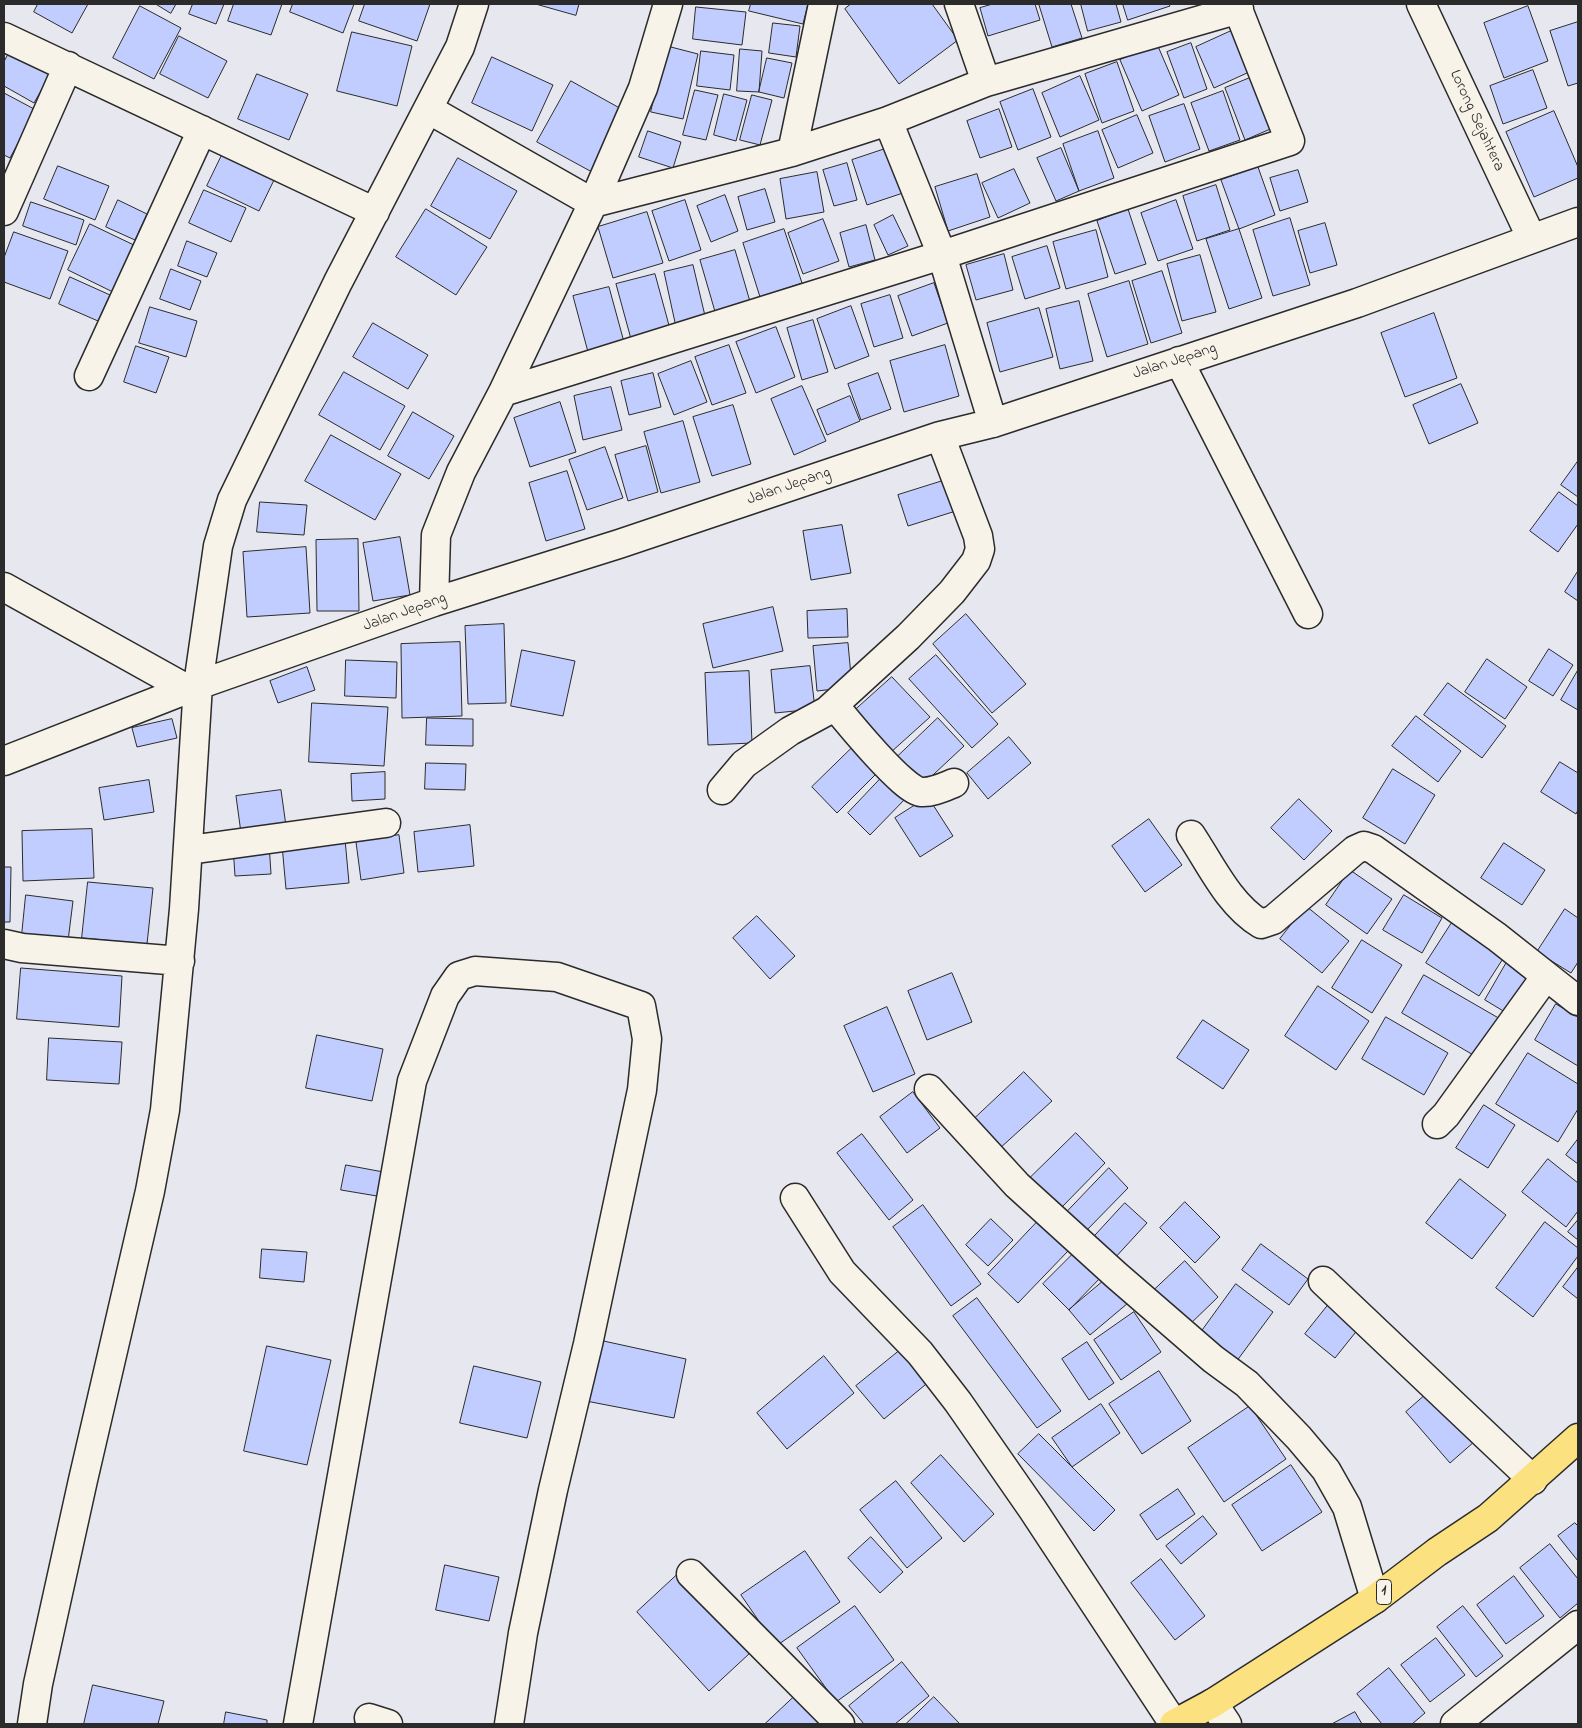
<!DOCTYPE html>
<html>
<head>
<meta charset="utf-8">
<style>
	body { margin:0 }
	#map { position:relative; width:1582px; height:1728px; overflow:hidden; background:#e7e8ef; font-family:"Indie Flower",sans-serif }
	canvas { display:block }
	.frame { position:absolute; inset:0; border:5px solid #2b2b2b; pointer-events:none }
</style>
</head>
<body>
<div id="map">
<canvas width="1582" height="1728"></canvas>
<div class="frame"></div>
</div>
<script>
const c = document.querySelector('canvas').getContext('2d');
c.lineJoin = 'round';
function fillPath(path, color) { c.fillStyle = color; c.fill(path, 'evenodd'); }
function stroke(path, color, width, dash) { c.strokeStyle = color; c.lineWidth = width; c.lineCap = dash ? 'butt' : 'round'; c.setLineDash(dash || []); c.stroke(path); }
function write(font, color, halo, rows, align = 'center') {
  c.font = font + ' "Indie Flower",sans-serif'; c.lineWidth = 4; c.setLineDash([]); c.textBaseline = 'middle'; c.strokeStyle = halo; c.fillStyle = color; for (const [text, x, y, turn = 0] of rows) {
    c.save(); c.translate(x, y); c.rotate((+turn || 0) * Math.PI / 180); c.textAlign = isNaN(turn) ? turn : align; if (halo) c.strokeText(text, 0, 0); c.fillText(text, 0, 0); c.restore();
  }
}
const building = new Path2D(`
	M38,4H88L72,33L34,12Z
	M156,4H176L171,13Z
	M193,4H224L216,24L189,14Z
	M234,4H282L271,35L228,21Z
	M293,4H354L343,33L290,12Z
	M365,4H430L417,41L359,21Z
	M536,4H579L576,15Z
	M751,4H808L803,24L749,11Z
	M851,4H932L958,40L899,84L845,9Z
	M993,4H1035L1040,20L988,36L980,8Z
	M1042,4H1071L1082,38L1052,47L1039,5Z
	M1081,4H1116L1121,22L1088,31Z
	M1123,4H1169L1170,6L1128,20Z
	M140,6L181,28L154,79L113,58Z
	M1528,6L1548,61L1504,78L1484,23Z
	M696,7L746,12L742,45L693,39Z
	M1578,22V83L1568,86L1550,31Z
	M773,23L800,26L796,57L769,53Z
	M1240,27L1258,68L1214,88L1196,47Z
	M352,32L412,46L397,106L337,91Z
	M179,36L227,61L208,98L160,74Z
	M1191,43L1207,89L1184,98L1167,52Z
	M1157,44L1179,95L1142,111L1120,60Z
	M667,46L698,54L683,119L651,112Z
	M740,49L762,51L759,92L737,91Z
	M701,51L734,55L730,90L697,86Z
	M9,53L50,75L34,103L4,86V62Z
	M492,57L553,85L532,131L472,103Z
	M767,58L792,63L784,98L759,92Z
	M1117,62L1134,111L1102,123L1085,74Z
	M1533,70L1547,108L1503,124L1490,86Z
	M257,74L308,94L289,140L238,119Z
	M1080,76L1099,120L1060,137L1042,93Z
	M1255,76L1275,127L1245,140L1225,88Z
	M571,81L625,111L592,172L537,142Z
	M1033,89L1051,137L1018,150L1000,102Z
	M695,90L718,95L706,140L683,135Z
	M1223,91L1240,140L1209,151L1191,103Z
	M4,93L36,110L10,158L4,155Z
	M724,94L747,100L736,141L714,135Z
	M752,95L772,100L760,145L740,140Z
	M1184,104L1200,149L1165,162L1149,116Z
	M999,109L1012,147L980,158L967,121Z
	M1554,111L1578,167V178L1534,197L1506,132Z
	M1137,115L1153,153L1118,168L1102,130Z
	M648,131L681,142L673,168L639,157Z
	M1098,131L1114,178L1079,191L1063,144Z
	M891,147L906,192L867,205L852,160Z
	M1061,148L1079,191L1056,201L1037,158Z
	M222,155L274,180L259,211L207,186Z
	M458,158L517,191L490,239L431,206Z
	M847,163L857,200L834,206L823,170Z
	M58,166L109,186L95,220L44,199Z
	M1258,167L1275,215L1239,229L1221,180Z
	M1014,169L1030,203L998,218L982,183Z
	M1298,170L1308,202L1280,211L1270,178Z
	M817,172L824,212L786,219L780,179Z
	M977,174L990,217L948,231L935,187Z
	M1216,185L1230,230L1197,241L1183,196Z
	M765,189L775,222L747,230L738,197Z
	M204,190L246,208L231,242L189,223Z
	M725,195L738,231L711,242L697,206Z
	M118,200L147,214L135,240L106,227Z
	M685,200L701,250L669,261L652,211Z
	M1176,200L1193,249L1158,261L1141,213Z
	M31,202L84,220L76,245L23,226Z
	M426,209L487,247L456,295L396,257Z
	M1128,209L1146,264L1115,274L1097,221Z
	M647,212L663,263L613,278L598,227Z
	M893,215L908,246L888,255L874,225Z
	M1290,218L1310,285L1273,296L1253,230Z
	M823,219L839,261L803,274L788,233Z
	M1325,223L1337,265L1310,273L1298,231Z
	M90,224L138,247L115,293L68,270Z
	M866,225L875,260L849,267L840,233Z
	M784,229L802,283L760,297L743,243Z
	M1239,229L1262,298L1229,309L1206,239Z
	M1096,230L1108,277L1066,289L1053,242Z
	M14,232L68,251L50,299L4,282V258Z
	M187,241L217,253L207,277L178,266Z
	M1047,246L1060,288L1025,299L1012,257Z
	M735,250L751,305L716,315L700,260Z
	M1004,254L1013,290L976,300L966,265Z
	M1200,255L1216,312L1182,321L1167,264Z
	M693,265L706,320L676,327L664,272Z
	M171,269L201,281L190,310L160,299Z
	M1162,271L1182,333L1151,343L1132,281Z
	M655,274L670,329L631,339L616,284Z
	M70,277L110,295L98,321L59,304Z
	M1129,281L1148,344L1107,357L1088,294Z
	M934,283L948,323L912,336L898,296Z
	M609,287L624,342L588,352L573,296Z
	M890,295L903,338L874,347L861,304Z
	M1079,301L1093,361L1060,369L1046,309Z
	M851,306L869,356L835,369L817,319Z
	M150,307L197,321L186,357L139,343Z
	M1039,308L1053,357L1000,372L987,323Z
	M1434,313L1457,378L1405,397L1381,333Z
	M813,320L828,372L802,380L787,328Z
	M373,323L428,355L408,389L353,357Z
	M776,327L795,377L756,393L736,342Z
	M729,345L746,393L712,405L695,357Z
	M945,345L959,396L904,412L890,361Z
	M136,346L169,357L156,393L124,382Z
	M691,361L707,402L674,415L658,374Z
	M344,372L405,406L380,450L319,415Z
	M653,373L661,407L629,415L621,381Z
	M878,373L891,409L861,420L848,384Z
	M1461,384L1478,423L1429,444L1413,405Z
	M802,386L826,441L794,455L771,399Z
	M611,387L622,430L583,440L574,396Z
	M850,396L860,421L827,435L817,410Z
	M560,402L576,452L530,467L514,418Z
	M733,405L751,464L712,476L693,417Z
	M413,412L454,436L429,479L388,456Z
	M683,421L700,482L661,493L644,432Z
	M331,435L401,474L375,520L305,481Z
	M646,446L658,492L628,501L615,455Z
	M605,447L623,498L587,510L569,460Z
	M1578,461V497L1561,485Z
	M567,471L585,529L546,541L529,483Z
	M949,479L959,510L908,526L898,495Z
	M1559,492L1578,506V524L1558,552L1530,531Z
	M260,502L307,505L304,535L257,532Z
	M842,525L851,573L811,580L803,531Z
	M400,537L410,595L373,601L363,543Z
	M358,539L359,611H317L316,540Z
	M306,547L310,613L247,617L243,552Z
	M1578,571V601L1565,592Z
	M773,607L783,651L713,668L703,624Z
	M847,609L848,637L808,638L807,611Z
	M966,614L1026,684L992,713L933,644Z
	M504,624L506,703L468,704L465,626Z
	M460,642L462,716L402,718L401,644Z
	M848,643L852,687L817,691L813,646Z
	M1549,649L1573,665L1553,696L1529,681Z
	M522,650L575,661L563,716L511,706Z
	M936,655L998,724L972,748L909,679Z
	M1487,659L1527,687L1505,719L1465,692Z
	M346,660L397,662L396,698L345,696Z
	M810,666L815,709L775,713L771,670Z
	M307,667L315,690L278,703L270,681Z
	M1578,670V710L1561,700Z
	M749,671L752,743L708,745L705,673Z
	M892,677L930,717L890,753L853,712Z
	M1448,683L1506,726L1482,758L1424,715Z
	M312,703L388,707L384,766L309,762Z
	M1416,716L1461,751L1438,782L1392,746Z
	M427,718L473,719V746L426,745Z
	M938,718L964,746L919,788L893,761Z
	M172,719L177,738L137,747L132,728Z
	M1009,737L1031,763L988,799L967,773Z
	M855,745L879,771L837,813L812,787Z
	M1560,762L1578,773V810L1576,814L1541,792Z
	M426,763L466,764L465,790L425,789Z
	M1393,769L1435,795L1405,844L1363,818Z
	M385,772V799L352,801L351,774Z
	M885,774L908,796L870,835L848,813Z
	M149,780L154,812L104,820L99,788Z
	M281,790L286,826L241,833L236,796Z
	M928,797L953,836L920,857L895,818Z
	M1299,799L1332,831L1304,860L1271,828Z
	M1149,819L1182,865L1145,892L1112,846Z
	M470,825L474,866L418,872L414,832Z
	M92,829L94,878L23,881L22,831Z
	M399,835L404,873L361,880L356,842Z
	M345,839L349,883L286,889L282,845Z
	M269,843L271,874L235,876L233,846Z
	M1504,843L1545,870L1522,905L1481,878Z
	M4,867H11L10,922H4Z
	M1350,870L1392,899L1367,934L1326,905Z
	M88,882L153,888L147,944L82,938Z
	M26,895L73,901L67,949L21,945Z
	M1404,895L1442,918L1422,953L1383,930Z
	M1306,906L1349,941L1322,973L1280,939Z
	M1565,909L1578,918V962L1571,973L1537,952Z
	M757,916L795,956L770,979L733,938Z
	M1453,921L1506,954L1479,996L1426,963Z
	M1362,940L1402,965L1372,1013L1332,988Z
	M1511,955L1540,972L1515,1018L1485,1000Z
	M21,968L122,976L119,1027L17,1019Z
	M952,973L972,1022L927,1040L908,991Z
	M1424,975L1502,1020L1480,1059L1402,1013Z
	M1318,986L1369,1021L1336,1070L1285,1036Z
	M1556,1004L1578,1017V1066L1535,1040Z
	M887,1007L915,1074L873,1092L844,1026Z
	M1386,1017L1448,1053L1424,1095L1362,1059Z
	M1203,1020L1249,1050L1223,1089L1177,1058Z
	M317,1035L383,1049L372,1101L306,1088Z
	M49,1038L122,1042L119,1084L47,1080Z
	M1528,1053L1578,1084V1109L1558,1142L1496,1104Z
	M1024,1072L1052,1101L999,1149L973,1120Z
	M913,1092L940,1128L907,1153L880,1117Z
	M1484,1105L1515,1125L1488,1168L1456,1148Z
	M1076,1133L1105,1163L1061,1208L1030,1178Z
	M862,1134L913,1200L889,1220L837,1153Z
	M1578,1139V1164L1566,1155Z
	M1548,1159L1578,1183V1211L1566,1227L1522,1192Z
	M346,1165L394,1174L389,1198L341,1190Z
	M1109,1168L1128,1188L1084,1233L1065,1214Z
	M1460,1179L1506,1215L1472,1259L1426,1223Z
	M1185,1202L1220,1237L1195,1263L1160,1228Z
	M1125,1203L1147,1223L1113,1260L1091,1240Z
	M923,1205L981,1284L951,1306L893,1227Z
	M991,1219L1013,1240L988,1266L966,1245Z
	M1039,1220L1069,1250L1018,1303L988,1274Z
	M1578,1220V1240L1568,1232Z
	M1545,1222L1578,1248V1256L1533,1317L1496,1288Z
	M1261,1244L1308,1279L1289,1305L1242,1270Z
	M262,1249L307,1252L304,1282L260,1278Z
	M1078,1249L1104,1274L1069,1310L1043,1284Z
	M1185,1261L1218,1297L1185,1329L1151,1293Z
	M1578,1267V1299L1563,1287Z
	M1107,1278L1128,1303L1090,1335L1069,1310Z
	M1236,1284L1273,1312L1236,1362L1199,1335Z
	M977,1298L1061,1411L1037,1428L953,1316Z
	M1333,1299L1363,1323L1335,1358L1305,1334Z
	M1134,1312L1161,1352L1121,1380L1094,1340Z
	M599,1340L686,1359L674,1418L586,1401Z
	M1087,1342L1114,1383L1089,1400L1062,1359Z
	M267,1346L331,1360L307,1465L244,1451Z
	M904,1347L931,1380L884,1419L856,1386Z
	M824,1356L854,1393L787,1449L757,1413Z
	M474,1366L541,1382L527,1438L460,1423Z
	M1159,1371L1191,1421L1142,1454L1109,1404Z
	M1431,1390L1475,1441L1450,1463L1406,1412Z
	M1101,1404L1120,1433L1072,1467L1052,1438Z
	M1250,1406L1286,1459L1224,1502L1188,1448Z
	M1039,1434L1115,1510L1094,1531L1018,1454Z
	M941,1455L994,1514L964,1542L911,1483Z
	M1291,1465L1322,1512L1262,1551L1232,1505Z
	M896,1481L942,1538L907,1568L860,1510Z
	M1178,1489L1195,1514L1157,1540L1140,1515Z
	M1203,1516L1217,1534L1181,1564L1166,1546Z
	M1575,1523L1578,1526V1561L1558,1536Z
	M871,1537L903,1572L880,1593L848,1558Z
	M1550,1544L1578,1579V1603L1560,1618L1520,1568Z
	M805,1551L840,1602L776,1646L741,1595Z
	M1161,1559L1205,1616L1175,1640L1131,1583Z
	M445,1565L499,1577L489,1621L436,1610Z
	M678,1574L750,1653L709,1691L637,1612Z
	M1514,1576L1544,1616L1506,1644L1477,1605Z
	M855,1606L894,1660L836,1702L797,1648Z
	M1463,1606L1503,1656L1476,1677L1437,1627Z
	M1436,1638L1465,1675L1430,1702L1401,1665Z
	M902,1662L929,1696L895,1724H864L849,1706Z
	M1389,1668L1425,1713L1412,1724H1382L1357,1694Z
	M93,1685L164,1701L158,1724H84Z
	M796,1695L822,1724H765Z
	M934,1697L960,1724H906Z
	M226,1712L267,1720V1724H224Z
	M1355,1712L1362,1724H1332Z`);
const minor = new Path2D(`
	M959,4L986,82
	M1421,4L1531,237
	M4,37L375,212
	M428,109L593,203L792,152L888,121
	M792,152L823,4
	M4,211L68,66
	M1179,361L1308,614
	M89,376L202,130
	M503,392L593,203L643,88L668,4
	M993,423L942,255L888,121L986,82L1239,9
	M4,587L189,690
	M434,602L436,535L461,472L503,392L942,255L1290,141L1236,4
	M834,705C847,721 904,791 921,792C932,793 944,787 954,783
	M4,761L198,685L434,602L619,544L940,436L993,423L1357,303L1578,222
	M722,790L744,764L790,731L827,711L908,637L952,592L976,561L980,549L978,536L940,436
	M1191,835C1211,865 1229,905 1261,924L1273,920L1355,850L1364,846L1373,849L1497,937L1578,1001
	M189,850L386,823
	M4,944L22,948L180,961
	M929,1089L1017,1185L1116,1275L1213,1359L1247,1384L1299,1438L1326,1470L1347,1507L1375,1599
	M1437,1124L1446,1115L1546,976
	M795,1198L842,1272L920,1353L958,1402L1033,1510L1174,1724
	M1323,1281L1533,1480
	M691,1574L840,1724
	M1213,1703L1227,1724
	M369,1718L388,1724
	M32,1724L38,1684L83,1480L150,1191L165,1110L184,909L198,685L218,546L232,500L338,282L460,47L474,4
	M298,1724L412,1081L445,996L459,976L475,971L557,977L641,1006L647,1039L642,1090L588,1344L553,1490L523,1633L509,1724
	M1455,1724L1578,1625`);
const highway = new Path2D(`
	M1174,1724L1213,1703L1375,1599L1437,1552L1488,1518L1578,1438`);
const shields = [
	[1384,1592,15]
];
const shieldNames = [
	["1",1384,1592]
];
const streetNames = [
	["Lorong Sejahtera",1476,121,65],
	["Jalan Jepang",1175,362,-18],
	["Jalan Jepang",789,487,-19],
	["Jalan Jepang",405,613,-20]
];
fillPath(building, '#c1cdfe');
stroke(building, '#2b2b2b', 1);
stroke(minor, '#2b2b2b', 31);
stroke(highway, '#2b2b2b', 31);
stroke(minor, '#f7f3e8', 28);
stroke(highway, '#fbe180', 28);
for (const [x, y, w] of shields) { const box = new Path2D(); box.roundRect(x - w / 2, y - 12.5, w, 25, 4); c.fillStyle = '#f7f3e8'; c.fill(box); stroke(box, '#2b2b2b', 1); }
write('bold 15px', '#2b2b2b', null, shieldNames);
write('16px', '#2b2b2b', '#f7f3e8', streetNames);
</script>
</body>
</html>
